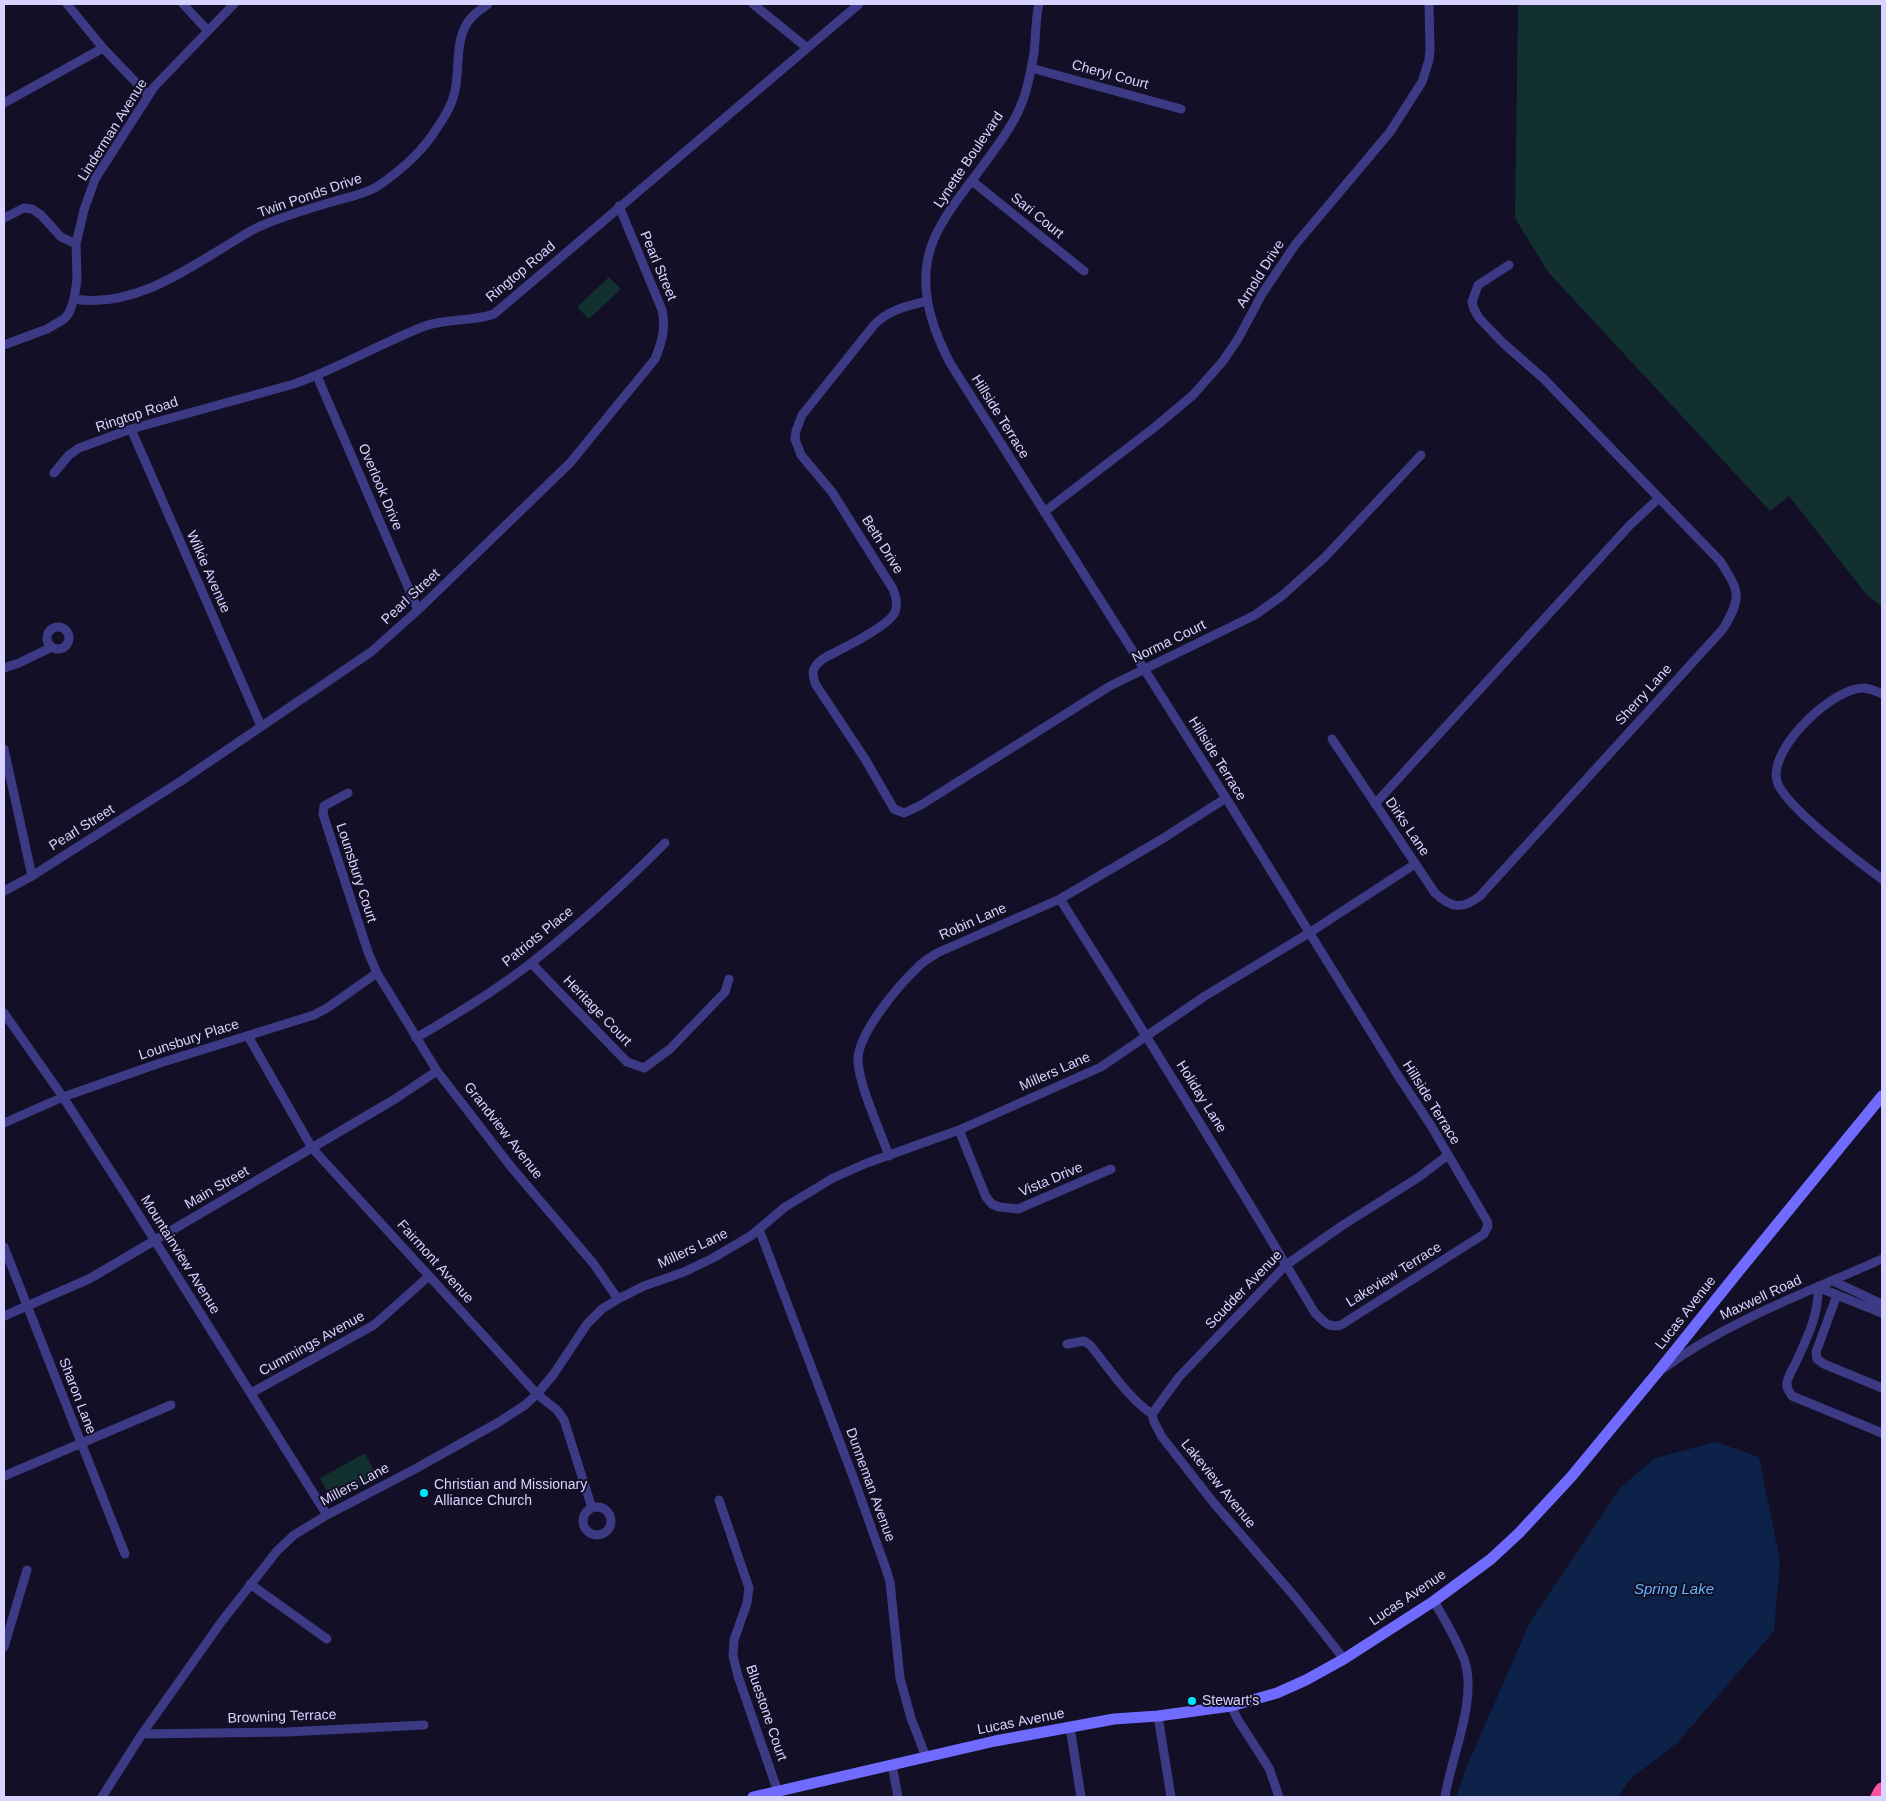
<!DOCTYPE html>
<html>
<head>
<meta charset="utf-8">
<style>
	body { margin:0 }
	#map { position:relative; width:1886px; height:1801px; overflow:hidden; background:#130f26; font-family:Helvetica,sans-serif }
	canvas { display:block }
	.frame { position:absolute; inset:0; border:5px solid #d9d4ff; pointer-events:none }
</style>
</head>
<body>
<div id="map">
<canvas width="1886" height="1801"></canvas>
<div class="frame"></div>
</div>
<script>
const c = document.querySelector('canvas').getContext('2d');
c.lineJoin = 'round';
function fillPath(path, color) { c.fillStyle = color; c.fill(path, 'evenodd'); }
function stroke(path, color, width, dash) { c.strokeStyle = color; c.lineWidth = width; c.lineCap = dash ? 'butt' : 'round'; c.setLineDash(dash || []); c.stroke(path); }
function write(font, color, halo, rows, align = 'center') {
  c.font = font + ' Helvetica,sans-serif'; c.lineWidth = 4; c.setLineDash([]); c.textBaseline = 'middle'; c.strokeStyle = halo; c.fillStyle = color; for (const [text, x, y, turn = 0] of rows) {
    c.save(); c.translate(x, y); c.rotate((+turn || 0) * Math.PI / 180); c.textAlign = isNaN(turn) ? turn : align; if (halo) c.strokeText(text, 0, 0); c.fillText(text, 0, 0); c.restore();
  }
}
const green = new Path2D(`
	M1518,4H1882V607L1867,595L1789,496L1770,511L1548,272L1515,218Z
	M609,277L621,289L589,319L577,307Z
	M365,1453L377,1477L332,1501L320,1478Z`);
const water = new Path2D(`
	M1716,1442L1759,1457L1780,1561L1774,1631L1678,1742L1630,1779L1618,1797H1456L1467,1766L1530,1622L1620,1488L1655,1458Z`);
const street = new Path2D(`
	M67,4L103,48L148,95
	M183,4L208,31
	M753,4L806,47
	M1039,4C1035,20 1036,37 1034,53C1031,70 1028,89 1021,105C1013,125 1000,142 987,160C970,184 946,211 934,239C916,281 930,324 950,363L1226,798L1397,1074L1430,1124L1487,1221L1488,1226L1484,1234L1341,1325C1328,1328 1324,1322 1315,1313C1232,1174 1147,1036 1060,899
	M1031,68L1181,109
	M4,103L103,48
	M972,181L1084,271
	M4,218L24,208L32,209L41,215L61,237L76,244
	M74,299C128,308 177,276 221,249C235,241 248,231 263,225C287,215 311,208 335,201C349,197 366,194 378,186C400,171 423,151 437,128C444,118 451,106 454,95C461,71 453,38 471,18C476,12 483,8 488,4
	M927,301C907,306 888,310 874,325L802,415L796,431L795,439L801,455L832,492L893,589C896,597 898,603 895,612C890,625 847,646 834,653C827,656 819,660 815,667C811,672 814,680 816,685L865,759L894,809L904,813L921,805L1110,686L1255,615L1283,595L1325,557L1421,455
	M4,345L47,329L64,319L69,313L74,299L77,280L76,244L84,210L95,179L154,87L234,4
	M317,376L418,610
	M131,429L261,726
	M54,473L69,455L79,448L131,429L294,384C339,368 381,343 425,326C447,318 472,322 494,314L859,4
	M1044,512L1155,427L1193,395L1223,361L1238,339L1262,294L1295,245L1390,132L1422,82L1429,60L1430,49L1429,4
	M47 638a11 11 0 1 1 22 0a11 11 0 1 1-22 0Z
	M4,668L19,663L52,647
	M1882,694C1877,691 1870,689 1864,688C1833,687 1768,749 1777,781C1783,805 1860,863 1882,879
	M1332,739L1435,893C1451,908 1462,910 1480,896L1723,629C1743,596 1739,591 1720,561L1543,378L1504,344L1479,318L1474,309L1472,302L1478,285L1509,265
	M4,749L32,876
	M348,793L324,806L323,814L368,952L377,973L437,1071L512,1168L593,1263L618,1299
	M1375,804L1630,525L1659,498
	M4,891L32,876L181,781L371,652L418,610L570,463L655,359C662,342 666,328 662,310L619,206
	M531,963L627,1062L644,1068L670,1049L725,992L729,979
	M4,1013L63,1097L130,1201L327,1515
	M248,1036L312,1148L537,1394L557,1410L564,1420L592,1508
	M416,1038C455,1015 495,991 531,963C578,926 623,885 665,843
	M4,1123L63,1097L160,1063L314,1015L327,1008L377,973
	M959,1130L986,1197L992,1204L999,1207L1018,1209L1111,1169
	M889,1156C880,1130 860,1088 858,1062C856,1035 899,985 918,967C923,961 930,958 937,953L1060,899L1162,839L1226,798
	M759,1229L855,1482L886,1569L890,1582L900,1678L911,1718L926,1757
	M4,1247L125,1554
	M1833,1281L1882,1304
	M1837,1295L1818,1287C1819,1314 1808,1336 1797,1360C1794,1367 1789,1374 1787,1382C1786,1388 1789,1391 1792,1396L1882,1433
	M1882,1313L1837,1295L1816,1352L1817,1359L1824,1364L1882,1388
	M4,1316L89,1279L395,1099L437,1071
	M1067,1344L1084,1341L1090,1345C1109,1368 1127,1397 1152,1414L1154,1422L1162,1437L1213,1502L1295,1597L1344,1659
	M1664,1368C1730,1320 1808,1292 1882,1259
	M251,1393L374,1325L429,1276
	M1152,1414L1179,1377L1286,1265L1340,1227L1419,1177L1448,1155
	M4,1476L171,1405
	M719,1500L749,1588L747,1603L734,1640L733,1656L738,1676L778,1792
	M583 1521a14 14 0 1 1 28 0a14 14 0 1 1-28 0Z
	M250,1584L327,1639
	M1434,1601C1445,1621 1458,1641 1465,1662C1477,1702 1451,1757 1445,1797
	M4,1647L27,1570
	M1231,1706L1238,1720L1269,1768L1279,1797
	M1158,1716L1171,1797
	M1070,1727L1081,1797
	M142,1734L287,1732L424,1725
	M892,1765L898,1797
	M102,1797L142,1734L222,1621L277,1551L294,1535L327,1515L415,1469L499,1422L525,1405L537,1394L553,1375L587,1324L602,1309L618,1299L644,1286L684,1272L713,1258L752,1235L785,1207L833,1178L867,1163L959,1130L1101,1067L1205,996L1309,933L1415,864`);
const secondary = new Path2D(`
	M753,1797L995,1741L1114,1719L1158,1716L1231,1706L1277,1693L1306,1680L1344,1659L1434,1601L1491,1559L1519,1533L1571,1477L1657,1373L1738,1272L1882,1096`);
const highway = new Path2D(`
	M1878,1797L1882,1790`);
const markers = [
	[424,1493,5,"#00e5ff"],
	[1192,1701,5,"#00e5ff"]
];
const streetNames = [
	["Cheryl Court",1110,75,15],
	["Linderman Avenue",113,130,-58],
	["Lynette Boulevard",969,160,-56],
	["Twin Ponds Drive",310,196,-19],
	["Sari Court",1037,216,39],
	["Pearl Street",658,266,67],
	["Ringtop Road",521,272,-40],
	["Arnold Drive",1261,274,-58],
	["Ringtop Road",137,415,-18],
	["Hillside Terrace",1000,417,58],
	["Overlook Drive",380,487,67],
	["Beth Drive",882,545,58],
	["Wilkie Avenue",208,572,66],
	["Pearl Street",411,597,-43],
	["Norma Court",1169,642,-26],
	["Sherry Lane",1644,695,-48],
	["Hillside Terrace",1217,759,58],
	["Dirks Lane",1407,827,56],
	["Pearl Street",82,828,-32],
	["Lounsbury Court",356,873,72],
	["Robin Lane",973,922,-24],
	["Patriots Place",538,937,-39],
	["Heritage Court",597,1011,46],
	["Lounsbury Place",189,1040,-18],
	["Millers Lane",1055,1072,-24],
	["Holiday Lane",1201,1097,58],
	["Hillside Terrace",1431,1103,58],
	["Grandview Avenue",503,1131,52],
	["Vista Drive",1051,1180,-23],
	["Main Street",217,1188,-30],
	["Millers Lane",693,1249,-25],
	["Mountainview Avenue",180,1255,58],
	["Fairmont Avenue",435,1262,48],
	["Lakeview Terrace",1394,1275,-32],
	["Scudder Avenue",1244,1290,-46],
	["Maxwell Road",1761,1298,-25],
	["Lucas Avenue",1686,1313,-52],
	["Cummings Avenue",312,1344,-29],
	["Sharon Lane",77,1396,69],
	["Lakeview Avenue",1218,1484,51],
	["Millers Lane",355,1485,-28],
	["Dunneman Avenue",870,1485,70],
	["Lucas Avenue",1408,1598,-34],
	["Bluestone Court",766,1713,71],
	["Browning Terrace",282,1717,-2],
	["Lucas Avenue",1021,1722,-11]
];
const poiNames = [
	["Christian and Missionary",434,1485],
	["Alliance Church",434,1501],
	["Stewart's",1202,1701]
];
const waterNames = [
	["Spring Lake",1674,1590]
];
fillPath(green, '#12302f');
fillPath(water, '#0c2248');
stroke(street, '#3d3a85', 9);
stroke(secondary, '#6f6bff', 11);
stroke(highway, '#ff4fa3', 15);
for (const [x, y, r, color] of markers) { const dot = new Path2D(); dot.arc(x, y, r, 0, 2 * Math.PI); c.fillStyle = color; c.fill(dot); stroke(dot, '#130f26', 2); }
write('14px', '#d9d4ff', '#130f26', streetNames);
write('14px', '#d9d4ff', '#130f26', poiNames, 'left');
write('italic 15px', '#62b6ff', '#130f26', waterNames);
</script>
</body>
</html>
